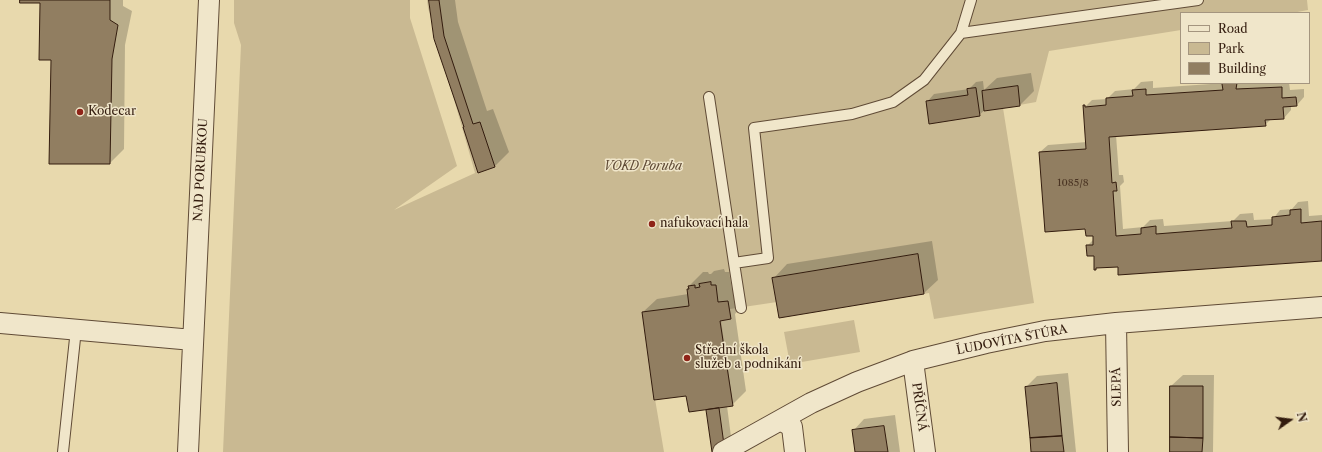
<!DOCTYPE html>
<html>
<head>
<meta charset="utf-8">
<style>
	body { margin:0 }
	#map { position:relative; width:1322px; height:452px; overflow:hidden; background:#e8d9ad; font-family:"Libre Caslon Text",serif }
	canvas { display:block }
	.legend { position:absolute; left:1180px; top:12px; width:130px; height:72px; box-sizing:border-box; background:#f0e6ca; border:1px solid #a4957f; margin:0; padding:5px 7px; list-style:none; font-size:12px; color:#331c0e }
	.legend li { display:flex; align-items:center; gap:8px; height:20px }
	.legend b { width:20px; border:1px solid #a4957f }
	.north { position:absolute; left:1270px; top:400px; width:40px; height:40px; -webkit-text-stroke:3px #f0e6ca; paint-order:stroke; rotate:76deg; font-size:11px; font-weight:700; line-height:16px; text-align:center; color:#331c0e }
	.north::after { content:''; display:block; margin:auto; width:14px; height:18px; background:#331c0e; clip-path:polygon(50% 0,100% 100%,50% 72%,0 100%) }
</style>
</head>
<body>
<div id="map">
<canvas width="1322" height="452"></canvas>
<ul class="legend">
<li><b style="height:5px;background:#f0e6ca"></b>Road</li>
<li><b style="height:11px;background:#c9b992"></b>Park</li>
<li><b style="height:11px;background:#917e61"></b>Building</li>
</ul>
<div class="north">N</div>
</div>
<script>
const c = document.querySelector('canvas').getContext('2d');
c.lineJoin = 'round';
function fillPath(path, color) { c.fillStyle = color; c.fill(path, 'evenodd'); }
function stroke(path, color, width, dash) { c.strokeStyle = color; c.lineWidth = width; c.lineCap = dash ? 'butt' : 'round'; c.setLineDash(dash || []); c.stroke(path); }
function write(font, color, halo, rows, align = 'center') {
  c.font = font + ' "Libre Caslon Text",serif'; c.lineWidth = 3; c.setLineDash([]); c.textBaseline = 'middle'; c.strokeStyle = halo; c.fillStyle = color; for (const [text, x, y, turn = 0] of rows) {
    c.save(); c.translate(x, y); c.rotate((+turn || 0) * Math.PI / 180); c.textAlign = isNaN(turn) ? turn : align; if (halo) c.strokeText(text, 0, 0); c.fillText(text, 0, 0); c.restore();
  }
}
const green = new Path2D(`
	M234,0H410V18L457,166L394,210L475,173L428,8L427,0H1307L1308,10L1292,13H1181V30L1049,51L1036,102L1003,108L1034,303L934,319L929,293L780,317L777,302L730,309L731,318L721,320L733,405L719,408L689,411L686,394L655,399L664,452H223L241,45L234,23Z
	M854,320L860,352L790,364L784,332Z`);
const shadow = new Path2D(`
	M21,0H123V6L132,11L125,45L124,149L110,163L52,59L41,2Z
	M430,0H455L458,22L487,111L493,109L509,152L495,166L478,172Z
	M1031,73L1034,91L1020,105L985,110L979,115L927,102L934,94L969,89L976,82L983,81L984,90L997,78Z
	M1153,81V88L1225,83H1289L1290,90L1304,89V97L1297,105H1291V110L1284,118L1271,119L1265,125L1116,135L1119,175H1123L1124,182L1120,186L1123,229L1143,227L1150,220L1163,219L1164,226L1233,221L1240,214L1253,213L1254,220L1273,219L1280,210L1292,209L1298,202L1308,201L1309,216L1322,215V260L1119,266L1095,255L1087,246L1094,239V235L1086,228L1040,152L1048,145L1087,142L1084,108L1092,100L1107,99L1115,91L1134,89L1141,82Z
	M932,241L938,280L924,293L780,317L774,278L787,264Z
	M724,269L725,272H729L732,289L742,287L744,304L735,314L746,391L732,405L727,406L733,452H713L707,410L709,408L687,394L643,312L657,299L688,294V290L689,286L703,272H708L709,274H711L714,271Z
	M1068,373L1076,452H1033L1026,387L1037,376Z
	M1183,375H1214L1213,452H1171V386Z
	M895,415L900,452H856L853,431L864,419Z`);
const building = new Path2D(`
	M20,0H110V20L118,25L112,59L110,164H49L51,60H39L40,3H20Z
	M429,0H439L444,36L473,124L480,122L495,167L478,173L463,127H464L434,39Z
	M1229,83H1237L1236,89L1282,87V98L1296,97L1297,106L1283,107L1284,119L1265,120L1266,126L1109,137L1112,183L1116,182L1117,191H1113L1116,236L1141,234V228L1156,226V234L1232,228L1231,221H1246L1247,227L1272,225V217L1290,215V210L1301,209V223L1322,221V261L1118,275V267L1096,268V270H1094V256H1087L1086,245H1093V236H1086L1085,229L1045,232L1039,152L1086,149L1083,105H1085V107L1106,105V98L1133,96L1132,90L1146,89V95L1223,90L1222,84Z
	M1018,86L1020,106L984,111L982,91Z
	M976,88L980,116L929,124L926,101L968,95L967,89Z
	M918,254L924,294L779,318L772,278Z
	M711,282V285H716L718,302L728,301L731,319L720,321L733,406L689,412L686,396L654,400L642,312L689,306L687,289H689L688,286L695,285V288L700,287L699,284Z
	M1057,383L1062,436L1030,438L1025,387Z
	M1170,386H1203V438L1170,437Z
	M719,408L725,452H712L706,410Z
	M884,426L888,452H855L852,430Z
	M1062,436L1064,452H1031L1030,438Z
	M1170,437L1203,438L1202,452H1170Z`);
const service = new Path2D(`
	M961,33L1198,0
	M709,97L734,263
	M741,308L734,263L768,258L754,128L852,114L893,102L924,80L961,33L971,0
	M63,452L76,329`);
const minor = new Path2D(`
	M0,323L193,340
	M1116,323L1118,452
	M913,361L925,452
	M781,420L792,427L795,452
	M188,452L209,0
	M723,452L811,403L857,382L913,361L986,343L1045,331L1116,323L1322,307`);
const markers = [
	[80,112,4,"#8f2418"],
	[652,224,4,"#8f2418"],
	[687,358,4,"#8f2418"]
];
const numberNames = [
	["1085/8",1073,183]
];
const poiNames = [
	["Kodecar",88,112],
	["nafukovací hala",660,224],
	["Střední škola",695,351],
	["služeb a podnikání",695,365]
];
const parkNames = [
	["VOKD Poruba",643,167]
];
const streetNames = [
	["NAD PORUBKOU",201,170,-87],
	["ĽUDOVÍTA ŠTÚRA",1012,340,-11],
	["SLEPÁ",1117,387,-91],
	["PŘÍČNÁ",919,407,82]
];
fillPath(green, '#c9b992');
fillPath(shadow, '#0003');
fillPath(building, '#917e61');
stroke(building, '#331c0e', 1);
stroke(service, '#604b36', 12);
stroke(minor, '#604b36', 22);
stroke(service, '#f0e6ca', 10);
stroke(minor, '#f0e6ca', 20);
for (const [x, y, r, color] of markers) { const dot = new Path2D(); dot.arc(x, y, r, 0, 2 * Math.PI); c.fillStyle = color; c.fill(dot); stroke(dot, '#f0e6ca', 1.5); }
write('10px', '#4a3423', null, numberNames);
write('12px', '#331c0e', '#f0e6ca', poiNames, 'left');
write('italic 12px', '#604b36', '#f0e6ca', parkNames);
write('12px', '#331c0e', '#f0e6ca', streetNames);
</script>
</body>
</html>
